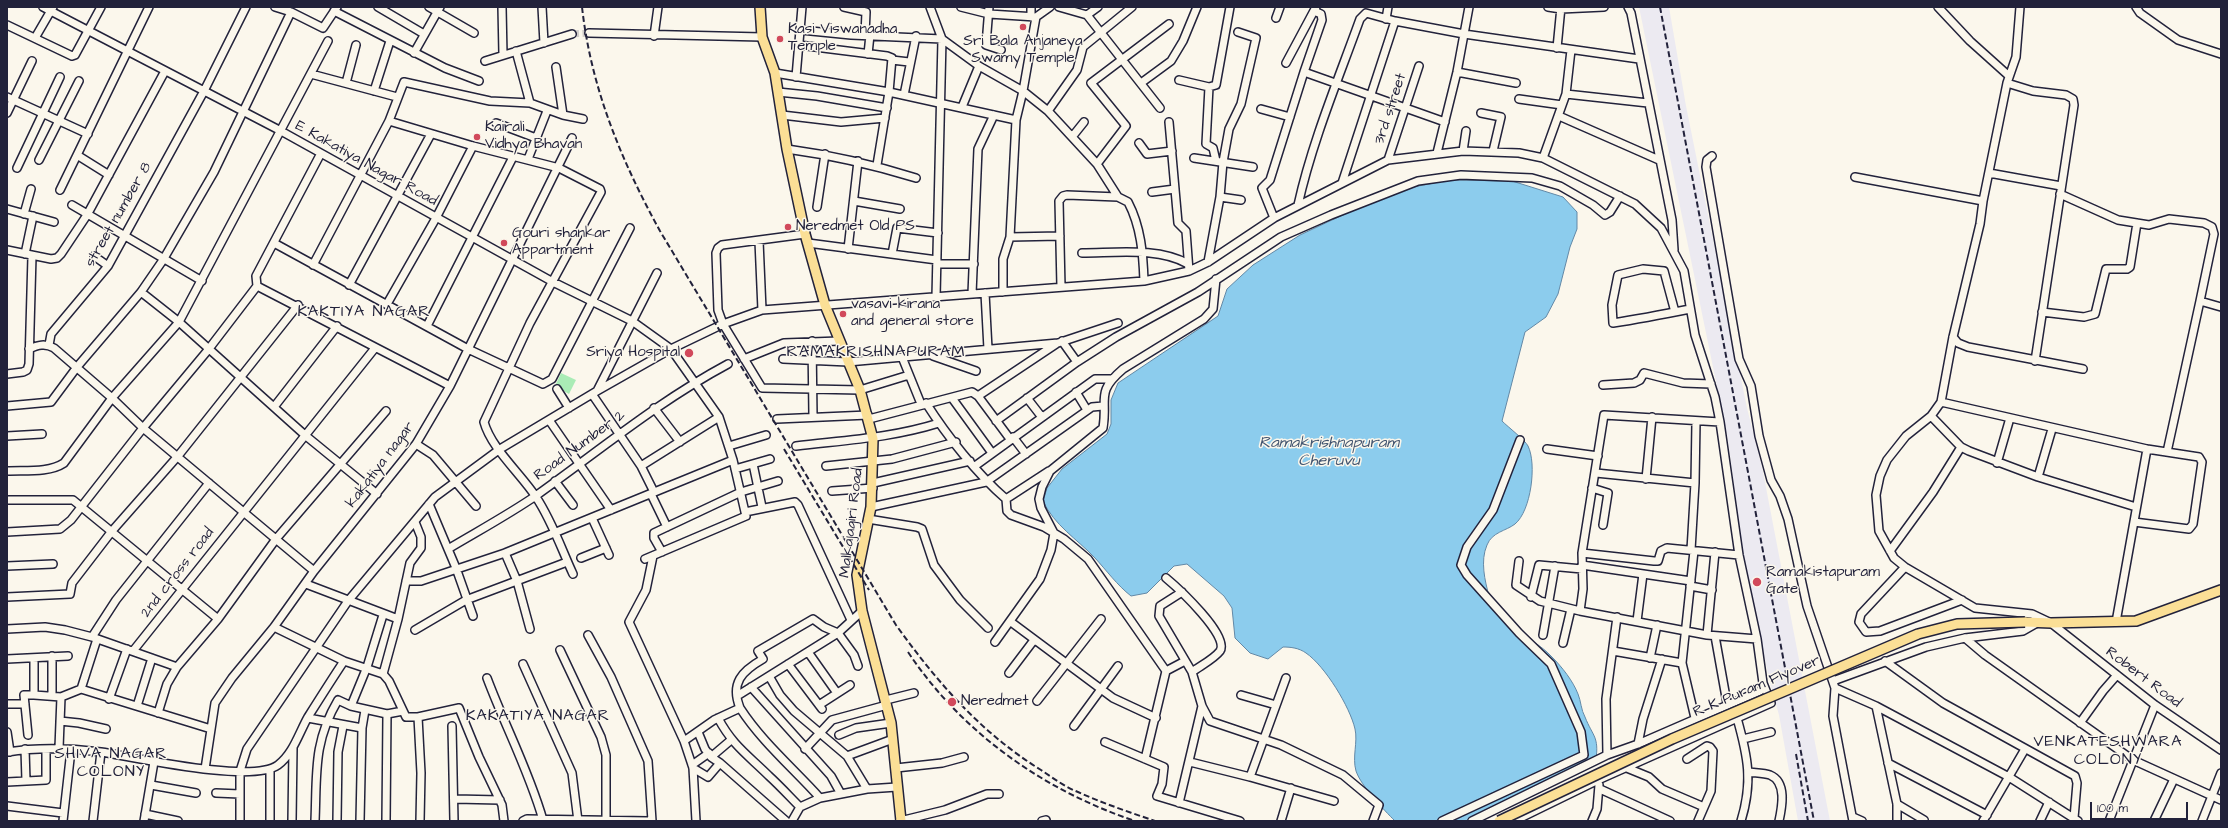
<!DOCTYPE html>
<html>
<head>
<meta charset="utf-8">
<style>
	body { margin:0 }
	#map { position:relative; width:2228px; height:828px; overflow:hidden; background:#fbf7ec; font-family:"Architects Daughter",sans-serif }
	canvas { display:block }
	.frame { position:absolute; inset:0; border:8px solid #22223b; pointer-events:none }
	.scale { position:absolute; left:2090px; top:802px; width:98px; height:18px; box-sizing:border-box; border:2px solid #22223b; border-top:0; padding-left:5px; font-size:12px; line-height:14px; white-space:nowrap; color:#22223b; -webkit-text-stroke:3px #fbf7ec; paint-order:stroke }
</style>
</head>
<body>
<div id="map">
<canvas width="2228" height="828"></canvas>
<div class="frame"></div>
<div class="scale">100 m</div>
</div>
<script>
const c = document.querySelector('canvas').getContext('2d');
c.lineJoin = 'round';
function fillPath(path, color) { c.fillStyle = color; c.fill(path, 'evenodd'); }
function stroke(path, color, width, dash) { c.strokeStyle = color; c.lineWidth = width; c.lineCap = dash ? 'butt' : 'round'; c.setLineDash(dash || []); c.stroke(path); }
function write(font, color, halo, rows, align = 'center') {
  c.font = font + ' "Architects Daughter",sans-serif'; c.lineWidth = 3; c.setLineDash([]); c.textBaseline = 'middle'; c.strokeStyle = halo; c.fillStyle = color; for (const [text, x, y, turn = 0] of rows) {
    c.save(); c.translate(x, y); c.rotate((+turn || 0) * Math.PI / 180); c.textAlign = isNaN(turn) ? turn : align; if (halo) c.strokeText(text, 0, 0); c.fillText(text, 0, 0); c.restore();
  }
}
const built = new Path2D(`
	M1639,7H1669L1686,106L1747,408L1763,472L1830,821H1798L1779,715L1770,683L1744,563L1728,440Z`);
const green = new Path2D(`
	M561,373L576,380L569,394L555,386Z`);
const water = new Path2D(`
	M1449,180L1512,181L1563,197L1577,212V229L1570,247L1558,294L1546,317L1525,332L1502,421C1508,427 1525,440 1528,446C1537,464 1531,511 1515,524C1506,531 1492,532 1487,545C1480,561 1485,581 1489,596C1497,629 1531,634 1552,657C1562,667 1573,681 1578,694C1581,701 1581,710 1585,717C1593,737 1599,736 1596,760L1467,821H1395C1384,810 1361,786 1356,771C1352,757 1358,742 1355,729C1350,707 1325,666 1306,653C1299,648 1291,647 1283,647L1268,659L1250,653L1235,638L1232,608L1224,596L1187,564L1174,566L1147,593L1131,596C1117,585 1107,571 1095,558C1077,539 1054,525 1043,501L1047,488L1062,469L1107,434L1111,424V400L1118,383L1218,316L1227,289L1253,265L1300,235L1394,191Z`);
const minorTunnel = new Path2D(`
	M572,34L589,33`);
const minor = new Path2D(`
	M43,7L281,131L553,282L632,321L671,349L719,417L733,460L745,512L795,502L798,505L851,620
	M275,7L291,12L323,28L337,7
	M378,7L424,34
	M429,7L474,33
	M502,7L503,55
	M542,7L544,43
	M844,7L866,12L865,35
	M930,7L942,39L979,66L1023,91L1048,111L1097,164L1118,197
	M961,7L989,14L1036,17
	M989,7L986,45L1001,50
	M1059,7L1087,15L1160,108
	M1548,7L1561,9L1604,7
	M1628,7L1631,13L1672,220L1674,250
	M1938,7L1970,41L2009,76
	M2020,7L2016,57L2007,83L1983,201L1980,224L1953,337L1941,402L1931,416L1906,436L1887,460L1880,476L1876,495L1879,531L1894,558L1905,567L1975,608L2032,614L2051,623L2155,705L2221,750
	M2136,7L2140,13L2178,40L2221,54
	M334,11L445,68L479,81
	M1087,15L1098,7
	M1031,17V7
	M1276,18L1280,7
	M1386,19L1388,7
	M7,25L72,56L75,55L101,7
	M801,30L851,35L942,39L936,297
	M589,33L762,37
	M654,36L658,7
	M35,38L53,7
	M799,45L887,56L892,58L889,92L877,165
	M1557,48L1561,7
	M516,51L530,103
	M414,53L440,7
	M868,54L870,35
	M892,60L909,62
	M485,61L572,34
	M1286,63L1316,7
	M1304,72L1445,122
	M1457,72L1516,83
	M775,73L889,92L1016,120
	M311,74L397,97
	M796,77L802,7
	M1179,80L1209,87L1216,85L1230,7
	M346,83L356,45
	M1141,83L1171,61L1183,41L1197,7
	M2007,83L2033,91L2066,95L2073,99L2074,105L2035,361
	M1209,87L1206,144L1213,148L1216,161
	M374,91L390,41
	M778,92L817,96L887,108
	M1566,94L1648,103
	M904,95L916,36
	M7,97L88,134
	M1519,99L1562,105
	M962,107L979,66
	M1261,109L1290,117
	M1048,111L1077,70L1083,47L1132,7
	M7,113L32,61
	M1481,113L1501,117L1493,151
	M563,115L583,119
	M782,115L841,122L885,118
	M1559,116L1659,160
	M389,121L473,146L559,168L600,189L601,192L530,323L484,422C491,448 521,474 536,497C552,521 561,548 573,574
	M1169,122L1178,223L1186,231L1189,271
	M496,123L536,138
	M1072,137L1084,122
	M1139,143L1147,154L1172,151
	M787,149C831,155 874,165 916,178
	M1463,151L1466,131
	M1437,153L1457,72L1469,7
	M77,155L109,175
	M1712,156L1707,160L1706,167L1739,359L1751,386L1759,436L1771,480L1780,496L1788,519L1807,606L1835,688L1833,716L1853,821
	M1194,158L1253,167
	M1543,158L1566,94L1571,50
	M528,159L547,111
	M39,160L79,81
	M1388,160L1419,66
	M1097,164L1126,126L1091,83L1169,24
	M17,168L60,77
	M1989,173L2061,186
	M1855,177L1983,201
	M1342,183L1395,21
	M60,190L149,7
	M1152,192L1175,189
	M2060,194L2118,220L2149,225L2169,219L2204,223L2212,227L2214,234L2200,301
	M1220,197L1241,200
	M854,201L900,209
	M72,205L202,281
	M1298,205C1312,142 1338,80 1360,19L1366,13L1395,21L1464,34L1639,59
	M817,207L825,154
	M7,209L54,222
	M24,214L31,189
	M1274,218L1262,188L1270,180L1304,72L1322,20L1321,14L1314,11
	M805,234L722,245L718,248L716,253L718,310L723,324L762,388L860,390L909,375
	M1010,237L1060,236
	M759,241L762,310
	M274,243L468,349L543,384L552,379L630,228
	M808,243L937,260
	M848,249L858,161
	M7,250L51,259L57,258L61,254L87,215L165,71
	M1082,253C1115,253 1159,247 1188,264
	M25,254L33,216
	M892,254L897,228L938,233
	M94,256L108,266
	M1208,262L1220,197L1223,162L1229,129L1241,104L1256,38L1238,32
	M937,264H974
	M313,265L389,121L404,82L490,101L530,103L563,115L556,67
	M349,285L431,134
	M257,286L450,386
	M1061,287L1059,201L1063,196L1067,195L1118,197L1128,202C1141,227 1143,253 1144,281
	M141,292L179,322L306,436L377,494
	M1003,292V259L1010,237L1016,120L1023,91L1036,17L1050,7
	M985,293L988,349
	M972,294L978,149L994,115
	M387,304L436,218L473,146
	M1675,312L1664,271L1643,269L1618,275L1612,305L1613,323C1639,319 1665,314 1690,309
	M2042,312L2084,317L2095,314L2106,269H2127L2130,267L2137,223
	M427,326L513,157
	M1953,337L1958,343L1968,347L2083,369
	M812,341L813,416
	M1062,341L1077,362
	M49,345L51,334L108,266L204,91L246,7
	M29,349C38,345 45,343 54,348L112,398L143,428L314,571
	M933,356L976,371
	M902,357L921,404
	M744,359L784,343L839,341
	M783,359L848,362L1058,343L1118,323
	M7,374L23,372L27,370L29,364L32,256
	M1603,385L1634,383L1640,380L1644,373L1683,383L1711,384
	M557,389L569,408
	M597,391L657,273
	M1076,392L1087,410
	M592,394L641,466L654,492
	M978,396L1056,344
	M952,398L992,453
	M1027,398L1041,416
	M1941,402L2147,449L2199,457L2202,462L2193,524L2189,529L2134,522
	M926,403C947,436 977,474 1006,499L1049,471
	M7,406L51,402L77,367L141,292L163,260L214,172L291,12
	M274,407L337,326
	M654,408L680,442
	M1931,416L1961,447L1969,451L2038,477L2136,507
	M777,419L868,415
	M869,419L972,392L978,396L1010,439
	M549,420L611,510
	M996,421L1077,362L1116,337L1198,292L1281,237L1331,215L1418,181L1461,175L1532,178L1560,186L1593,205L1605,215L1610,212L1620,196
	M7,436L42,434
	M1013,437L1026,454
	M416,444L433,455L476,506
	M729,446L766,435
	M796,446C846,440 891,438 939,423
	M1547,449L1598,456
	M2167,452L2200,301L2221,307
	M1997,463L2010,418
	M753,464L762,507
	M641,466L719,417
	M826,466L892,459L956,442
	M975,466L1095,379H1111
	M735,469L770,459
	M7,471C25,470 49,473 64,463L112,398L179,322L328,41
	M1596,473L1695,483
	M2038,477L2052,429
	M1646,479L1652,417
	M555,481L573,505
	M873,483L970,461
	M1592,488L1608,493L1603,525
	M832,491L873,488
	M651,494L667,527
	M1006,499L1007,511L1011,515L1044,527L1064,539L1088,559L1166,671L1145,759
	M7,500H73L218,619
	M429,504L456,568L473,616
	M871,507L986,482L1092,407L1103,406
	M592,518L609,555
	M868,519L917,527L922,529L934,565L960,600L988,628
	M7,532L60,529L71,520L143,428L208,350L257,286L256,276L320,155
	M448,549C478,531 508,515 537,495C600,450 659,401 728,364
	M1691,550L1695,483L1696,422
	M1694,551L1682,663L1695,718
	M1890,551L1933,492L1961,447
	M662,552L654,538V533L741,492L778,481
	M505,553L517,581L530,629
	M1582,553L1654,561H1658L1661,551L1667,548L1739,555
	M653,556L646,590L629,622L684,741L693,768L696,821
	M581,558L606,548
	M645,559L746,516L745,512
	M1519,561L1516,585L1540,601L1580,611L1707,635L1757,639
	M1582,565L1691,581
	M7,566L53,564
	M1905,567L1861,614L1859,622L1866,632L1880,631L1962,600
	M1166,578C1178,588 1230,636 1220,651C1214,659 1200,666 1192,672
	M406,581H421L505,553L733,460
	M306,584L398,619
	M1690,586L1712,590
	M1182,592L1160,606L1159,616L1192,672L1202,706L1210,721L1281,745L1343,775L1379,805L1373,821
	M7,597L70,594L72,583L112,531L178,456L298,305
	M1531,597L1539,565L1582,569
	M1580,611L1583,589L1582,553L1604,415L1720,422
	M1637,621L1643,574
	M1011,622L1113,698L1156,718
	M2116,622L2147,449
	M274,627L344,661L383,674L389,681L406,717H418L459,708L479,757L502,805L504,821
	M7,629L45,627L65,630L92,637L177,667
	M415,630L466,600L567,562
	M588,635L611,677L648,761L652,821
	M1543,635L1555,566
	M1707,635L1715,552
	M1715,636L1727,703
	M92,637L116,600L209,483
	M1965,638L1985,655L2133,760L2221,800
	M995,642L1040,579L1051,550L1054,533L1041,508L1039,499L1042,487L1050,471L1103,428C1108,398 1095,393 1123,369L1204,319L1213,309L1216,279
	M1563,643L1571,609
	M560,650L601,737L606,755V821
	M133,651L375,348
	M1613,651L1682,663
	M808,652L837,693
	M52,656V695
	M34,658V695L61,697L81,689L211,729
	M1650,658L1657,625
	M7,659L68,656
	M1885,661L1943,703L2075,776L2077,783L2074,818
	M523,664L572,773L578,821
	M788,664L822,709
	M1166,671L1185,661
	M1009,673L1034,640
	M383,674L398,619L410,563L421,548V537L415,522
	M769,676L780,695L794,711L847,756L867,789L897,787
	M487,678C505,726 529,771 543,820
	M1833,681L1926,647L1965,638L2023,631L2037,623
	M751,687L831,776L841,794
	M1835,688L1876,706L2009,777L2078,821
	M81,689L97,639
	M1241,695L1276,705
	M737,696L838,633L854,655L858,666
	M109,699L127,649
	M886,700L914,693
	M1037,701L1101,619
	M7,704H25
	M819,705L850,685
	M137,706L152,658
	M351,706L387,714L403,711
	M1876,706L1897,804V821
	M740,708C730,683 742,671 763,659L758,651L813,619L824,627L838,633L862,611
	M158,713L167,684L177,667L218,619L276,539L386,411
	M418,717L421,773L420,821
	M308,718L362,728
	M718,718C733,746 748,755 769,776C780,786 790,797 800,807
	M1737,718C1748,757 1753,782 1741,821
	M60,721L79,723L106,729
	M2080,723L2103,691L2117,675
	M452,726L454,821
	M1074,726L1118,666
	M7,732L10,752
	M698,732L705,749L711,757
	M28,735L24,695H34
	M839,735L856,728L891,723
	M1743,739L1771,732
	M684,741L714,720L740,708C762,742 793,768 820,798L800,807L792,821
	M1105,742L1164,767L1162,784L1157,796L1240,821
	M1638,744L1643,719L1662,659
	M59,748L61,697
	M25,749L26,781
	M805,749L832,720L887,705
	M7,752C38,747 70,748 101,752C134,757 252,784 278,765C293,754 299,733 308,717C320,698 332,679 344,661
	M1607,755L1606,699L1617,617
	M847,756L893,739
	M1687,759L1707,746L1710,747L1713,751L1711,791L1698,821
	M1190,762L1250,777L1334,801
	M720,763L711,757L731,740
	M1888,763L1987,815
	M692,765L709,753
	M693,768L708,777L720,763L786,821
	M896,768L942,763L964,757
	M1627,768L1649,777L1662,789L1704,807
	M205,769L215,703L232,678L274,627L314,571L416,444L450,386L572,138
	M1748,772C1755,773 1764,773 1770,775C1787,782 1782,807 1779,821
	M1250,777L1286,678
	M7,782L46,780V749
	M151,785L196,793
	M1600,789L1670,821
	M216,793L240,794
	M820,798L867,789
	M455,799L500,800
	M1179,803L1202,706
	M1897,804L1924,820
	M7,806L63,813
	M145,814L178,821
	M1853,817L1862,821
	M63,821L71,750
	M93,821L101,752
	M144,821L154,762
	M240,821V771L247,749L348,601L435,497L500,449L597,391L671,349L723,324L762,310L1144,281L1189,271L1208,262L1274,218L1388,160L1463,151L1519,153L1543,158L1635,204L1661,228L1684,271L1695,335L1715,397L1720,422L1739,555L1757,639L1763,683L1771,703L1598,780L1514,821
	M270,821V769
	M292,821L293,748
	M315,821C317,774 313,742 338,700L351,706L367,667L383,615
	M337,821L338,752L343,726
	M360,821L362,728L365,710
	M386,821L387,714
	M523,821L527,819L648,821
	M900,821L945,810L987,794H999
	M1042,821L1046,820
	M1281,821L1291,788
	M1442,821L1584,755L1581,732L1551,664L1519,633L1467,575L1461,565L1467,547L1493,510L1520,440
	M1472,821L1607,755L1638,744L1760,691L1763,683
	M1592,821L1597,809L1599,785
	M1983,821L2025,749
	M2040,821L2049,802
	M2109,821L2155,705
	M2154,821L2174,779
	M2202,821L2221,773`);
const major = new Path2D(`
	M760,7L762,37L775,73L787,149L805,234L825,305L860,390L873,439L871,507L857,575L862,611L891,723L901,821
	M2025,622L2051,623L2136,621L2221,590`);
const rail = new Path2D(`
	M582,7C591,88 621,160 660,231L896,625C937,682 981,733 1041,770C1053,778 1065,787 1078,792C1102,803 1129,812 1155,821
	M1660,7L1814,821
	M784,449L869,590
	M908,652C962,733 1043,790 1135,821
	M1796,754L1808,821`);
const majorBridge = new Path2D(`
	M1499,821L1672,739L1918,634L1957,624L2025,622`);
const markers = [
	[1023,27,4,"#d1495b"],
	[780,39,4,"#d1495b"],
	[477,137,4,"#d1495b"],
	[788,227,4,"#d1495b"],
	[504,243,4,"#d1495b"],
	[843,314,4,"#d1495b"],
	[689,353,5,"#d1495b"],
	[1757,582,5,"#d1495b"],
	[952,702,5,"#d1495b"]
];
const poiNames = [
	["Kasi Viswanadha",788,30],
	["Temple",788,47],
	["Sri Bala Anjaneya",1023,42,"center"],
	["Swamy Temple",1023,59,"center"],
	["Kairali",485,128],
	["Vidhya Bhavan",485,145],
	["Neredmet Old PS",796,227],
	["Gouri shankar",512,234],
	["Appartment",512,251],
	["vasavi kirana",851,305],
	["and general store",851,322],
	["Sriya Hospital",680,353,"right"],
	["Ramakistapuram",1766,573],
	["Gate",1766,590],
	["Neredmet",961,702]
];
const streetNames = [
	["3rd street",1391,109,-72],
	["E Kakatiya Nagar Road",366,164,29],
	["street number 8",119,215,-60],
	["Road Number 2",580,446,-36],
	["kakatiya nagar",381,465,-53],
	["Malkajagiri Road",852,523,-83],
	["2nd cross road",178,573,-52],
	["Robert Road",2143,678,37],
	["R K Puram Flyover",1757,687,-23]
];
const neighbourhoodNames = [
	["KAKTIYA NAGAR",364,313],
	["RAMAKRISHNAPURAM",876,353],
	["KAKATIYA NAGAR",538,717],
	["VENKATESHWARA",2108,743],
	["COLONY",2108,761],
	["SHIVA NAGAR",111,755],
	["COLONY",111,773]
];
const waterNames = [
	["Ramakrishnapuram",1329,444],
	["Cheruvu",1329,462]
];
fillPath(built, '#eceaf1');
fillPath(green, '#aaecb6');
fillPath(water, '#8ccced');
stroke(water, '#6288a6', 1);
stroke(minorTunnel, '#d0ccc9', 7, [7, 3.5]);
stroke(minor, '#22223b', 10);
stroke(major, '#22223b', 12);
stroke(minor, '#fbf7ec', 7);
stroke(major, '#fbdf96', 9);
stroke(rail, '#22223b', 2, [6, 3]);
stroke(majorBridge, '#22223b', 12, []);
stroke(majorBridge, '#fbdf96', 9);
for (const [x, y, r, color] of markers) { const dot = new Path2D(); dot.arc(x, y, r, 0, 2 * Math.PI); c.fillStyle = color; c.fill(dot); stroke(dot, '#fbf7ec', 1.5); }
write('15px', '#22223b', '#fbf7ec', poiNames, 'left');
write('15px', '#22223b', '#fbf7ec', streetNames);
c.letterSpacing = '1px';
write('16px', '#22223b', '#fbf7ec', neighbourhoodNames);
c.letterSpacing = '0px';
write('italic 16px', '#425570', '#fbf7ec', waterNames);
</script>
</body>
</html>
